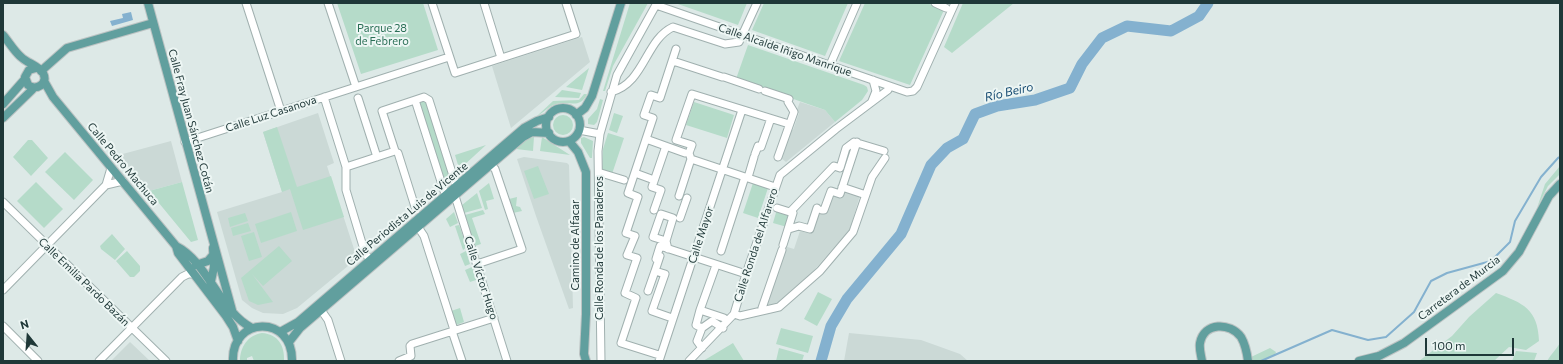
<!DOCTYPE html>
<html>
<head>
<meta charset="utf-8">
<style>
	body { margin:0 }
	#map { position:relative; width:1563px; height:364px; overflow:hidden; background:#dde9e7; font-family:Commissioner,sans-serif }
	canvas { display:block }
	.frame { position:absolute; inset:0; border:4px solid #1f3838; pointer-events:none }
	.north { position:absolute; left:8px; top:316px; width:40px; height:40px; -webkit-text-stroke:3px #edf6f4; paint-order:stroke; rotate:343deg; font-size:11px; font-weight:700; line-height:16px; text-align:center; color:#1f3838 }
	.north::after { content:''; display:block; margin:auto; width:14px; height:18px; background:#1f3838; clip-path:polygon(50% 0,100% 100%,50% 72%,0 100%) }
	.scale { position:absolute; left:1425px; top:338px; width:89px; height:18px; box-sizing:border-box; border:2px solid #1f3838; border-top:0; padding-left:5px; font-size:12px; line-height:14px; white-space:nowrap; color:#1f3838; -webkit-text-stroke:3px #edf6f4; paint-order:stroke }
</style>
</head>
<body>
<div id="map">
<canvas width="1563" height="364"></canvas>
<div class="frame"></div>
<div class="north">N</div>
<div class="scale">100 m</div>
</div>
<script>
const c = document.querySelector('canvas').getContext('2d');
c.lineJoin = 'round';
function fillPath(path, color) { c.fillStyle = color; c.fill(path, 'evenodd'); }
function stroke(path, color, width, dash) { c.strokeStyle = color; c.lineWidth = width; c.lineCap = dash ? 'butt' : 'round'; c.setLineDash(dash || []); c.stroke(path); }
function write(font, color, halo, rows, align = 'center') {
  c.font = font + ' Commissioner,sans-serif'; c.lineWidth = 4; c.setLineDash([]); c.textBaseline = 'middle'; c.strokeStyle = halo; c.fillStyle = color; for (const [text, x, y, turn = 0] of rows) {
    c.save(); c.translate(x, y); c.rotate((+turn || 0) * Math.PI / 180); c.textAlign = isNaN(turn) ? turn : align; if (halo) c.strokeText(text, 0, 0); c.fillText(text, 0, 0); c.restore();
  }
}
const built = new Path2D(`
	M582,37L590,62L511,128L492,66Z
	M800,102L825,110L835,122L786,162L781,158L791,129L793,130L799,113L796,112Z
	M318,113L334,163L327,166L355,252L351,256L354,261L297,308L283,314L263,313L252,308L242,300L217,212L282,192L263,132Z
	M171,141L182,182L149,191L119,155Z
	M524,157L567,163L569,165L573,308L569,309L536,216L517,159Z
	M844,190L860,195L850,229L810,275L792,290L791,293L775,305L763,307L784,246L794,249L801,228L811,231L818,210L833,193Z
	M849,333L921,340L960,354L968,361H844Z
	M130,342L150,361H111Z`);
const green = new Path2D(`
	M337,3H423L438,50L361,74Z
	M630,3H648L613,66L605,91H603Z
	M675,3H747L738,25Z
	M764,3H848L825,56L752,30Z
	M865,3H927L944,10L910,85L839,61Z
	M963,3H1014L952,53L944,47Z
	M748,45L864,85L867,87L868,91L862,100L835,122L825,110L736,79Z
	M589,68L582,90L566,87Z
	M562,90L581,93L579,98L555,97Z
	M584,94H587C580,110 568,100 556,104C549,106 543,113 537,116L553,101L579,100Z
	M425,99L427,101L452,177L443,185L419,101Z
	M600,99L603,100L597,122L594,125L588,124V119L597,109Z
	M694,102L734,115L727,138L686,125Z
	M614,113L623,116L617,133L609,130Z
	M553 125a10 10 0 1 1 20 0a10 10 0 1 1-20 0Z
	M277,127L297,187L331,176L344,217L303,230L290,189L282,192L263,132Z
	M608,133L624,138L612,174L602,171L603,149Z
	M534,137L533,151L516,149L528,138Z
	M542,137L570,155L540,151Z
	M584,137L593,141L592,158H590L581,143V138Z
	M28,140H32L48,158L31,176L13,157Z
	M486,145L462,167L458,165L455,155Z
	M65,152L93,180L74,200L45,172Z
	M538,166L549,194L534,199L524,171Z
	M1560,166V174L1548,186L1537,208L1545,184Z
	M36,182L63,209L44,228L17,201Z
	M182,182L198,240L191,242L149,191Z
	M489,183L494,199L486,201L488,209L485,210L479,191Z
	M753,183L768,188L758,218L743,213Z
	M477,193L482,208L464,213L462,205Z
	M517,197L516,206L520,207L522,211L513,213L509,199Z
	M777,209L791,214L787,227L773,223Z
	M483,210L485,214L472,218L481,244L475,246L465,215Z
	M291,212L297,231L261,243L255,224Z
	M454,212L458,223L450,227L446,219Z
	M245,213L248,221L230,227L228,218Z
	M248,223L251,231L233,236L231,228Z
	M459,225L467,247L463,250L455,226Z
	M254,232L262,257L249,261L241,236Z
	M112,234L125,249L115,260L101,249L100,246Z
	M279,246L292,261L263,286L252,274L273,302L258,305L249,301L241,278Z
	M127,251L140,266V271L134,277H130L116,261Z
	M466,251L470,264L465,266L460,254Z
	M472,267L476,278V280L470,282L465,270Z
	M818,292L832,299L817,326L804,319Z
	M1496,293C1523,303 1538,309 1539,341L1526,350L1509,347L1494,361H1419L1452,336L1469,317Z
	M460,308L464,322L456,325L451,311Z
	M781,328L813,336L808,353L776,344Z
	M262,333C278,334 285,346 284,361H254L252,356L247,358V361H240C240,347 248,335 262,333Z
	M733,343L744,361H703Z
	M1560,343V361H1547C1551,354 1556,350 1560,343Z
	M779,348L804,355L802,361H776Z
	M1270,348L1276,352L1275,355L1263,361H1252L1251,357Z
	M1516,351L1537,353L1534,361H1512Z`);
const water = new Path2D(`
	M131,12L133,20L112,26L110,21L123,18L122,14Z`);
const stream = new Path2D(`
	M1261,361L1332,330L1368,340L1386,337L1414,312L1431,281L1447,273L1491,261L1510,242L1515,221L1541,177L1558,158L1560,157`);
const river = new Path2D(`
	M821,361L831,326L847,299L901,234L931,165L947,148L963,139L975,114L997,106L1035,100L1070,88L1082,64L1102,38L1127,26L1171,31L1199,16L1208,3`);
const minor = new Path2D(`
	M246,3L281,111
	M328,3L356,87
	M432,3L455,73L576,34L566,3
	M484,3L501,58
	M935,3L946,8
	M656,5L907,92L913,91L917,87L955,3
	M673,61L722,77
	M830,65L857,3
	M724,77L759,89
	M765,91L789,99L788,102L794,112L778,157
	M611,92C645,83 645,40 673,27L725,44L739,42L757,3
	M324,97L346,167V190L365,253L370,260
	M358,98L377,157
	M872,101L876,91L873,80
	M579,130L600,134
	M646,139L685,153
	M185,142L449,57
	M398,153L416,210
	M755,154L758,146L761,147L770,121
	M691,159L775,187
	M346,167L395,151L382,111L415,100
	M601,173L624,180
	M635,173L654,180
	M749,174L754,157
	M106,185L123,181
	M842,187L863,194
	M447,194L444,191L415,100L424,97L429,100L455,182L458,185
	M455,196L507,361
	M679,196L691,159L689,153L692,145L676,140L692,94L789,124
	M3,202L166,361
	M777,208L793,213L783,245
	M654,210L661,190L652,187L666,146
	M822,210H824L831,191L840,194L857,142
	M790,212L834,166L840,168L846,148L854,142L884,151
	M680,218L687,198
	M418,227L424,236L454,330
	M789,229L799,226L810,229L817,208
	M666,241L653,237L661,214L673,218L666,241L668,249
	M721,251L744,180
	M660,256L655,271L665,274L652,311L672,318
	M656,259L660,246L746,274
	M477,264L522,249L495,169L491,165
	M715,268L700,310L724,318
	M3,290L106,185L111,168
	M648,291L655,271
	M762,308L782,250
	M321,310L328,320L341,361
	M734,314L740,316L779,307L820,271L853,232L872,177L885,158
	M3,326L38,361
	M700,327L696,325L700,310
	M452,331L462,361
	M702,348L697,341L702,328L712,321L723,328
	M659,355L621,343L636,298L625,293L637,258L627,255L635,236L626,233L638,197L628,193L653,118L644,115L651,95L660,98L676,49
	M99,361L182,277L188,274H194
	M399,361L411,356L410,346L412,344L494,318
	M601,361L598,151L600,134L617,75L657,3
	M659,361L742,110
	M689,361L734,314L746,274L780,175L836,129L888,90L889,86`);
const major = new Path2D(`
	M148,3L232,310
	M3,35C9,42 14,51 21,57C27,63 39,66 43,73C49,84 36,91 28,85L25,77L29,70L36,68
	M41,71L67,48L153,23
	M44,81L53,97L176,246L178,253L226,316L233,327L238,341
	M3,104L25,79
	M546 125a17 17 0 1 1 34 0a17 17 0 1 1-34 0Z
	M576,115L585,108L592,96L621,3
	M3,118L34,88
	M569,141L578,152L586,172V314L584,354L586,361
	M176,246C208,262 220,312 252,328
	M196,265L208,261L213,255
	M210,286L214,267L213,248
	M280,332L298,322L524,128L537,121L549,117
	M289,342L300,328L523,137L532,132L549,133
	M233,361C231,316 293,314 292,361
	M1202,361C1201,355 1199,349 1200,343C1204,322 1230,322 1241,337C1245,344 1247,353 1248,361
	M1359,361L1379,356L1404,343L1503,271L1519,252L1549,196L1560,184`);
const parkNames = [
	["Parque 28",382,28],
	["de Febrero",382,41]
];
const streetNames = [
	["Calle Alcalde Iñigo Manrique",785,50,19],
	["Calle Luz Casanova",271,114,-18],
	["Calle Fray Juan Sánchez Cotán",191,121,75],
	["Calle Pedro Machuca",123,164,50],
	["Calle Periodista Luis de Vicente",407,214,-40],
	["Calle Mayor",701,235,-72],
	["Camino de Alfacar",575,245,-90],
	["Calle Ronda del Alfarero",756,245,-72],
	["Calle Ronda de los Panaderos",599,248,-90],
	["Calle Víctor Hugo",481,278,72],
	["Calle Emilia Pardo Bazán",84,282,44],
	["Carretera de Murcia",1459,288,-37]
];
const waterNames = [
	["Río Beiro",1009,92,-13]
];
fillPath(built, '#cbd9d6');
fillPath(green, '#b5dbc9');
fillPath(water, '#84b1cf');
stroke(stream, '#84b1cf', 2);
stroke(river, '#84b1cf', 11);
stroke(minor, '#a0b0af', 9);
stroke(major, '#bcc3c3', 10);
stroke(minor, '#fff', 7);
stroke(major, '#619f9e', 8);
write('11px', '#2a6f56', '#edf6f4', parkNames);
write('11px', '#1f3838', '#edf6f4', streetNames);
write('italic 12px', '#1a4e73', '#edf6f4', waterNames);
</script>
</body>
</html>
